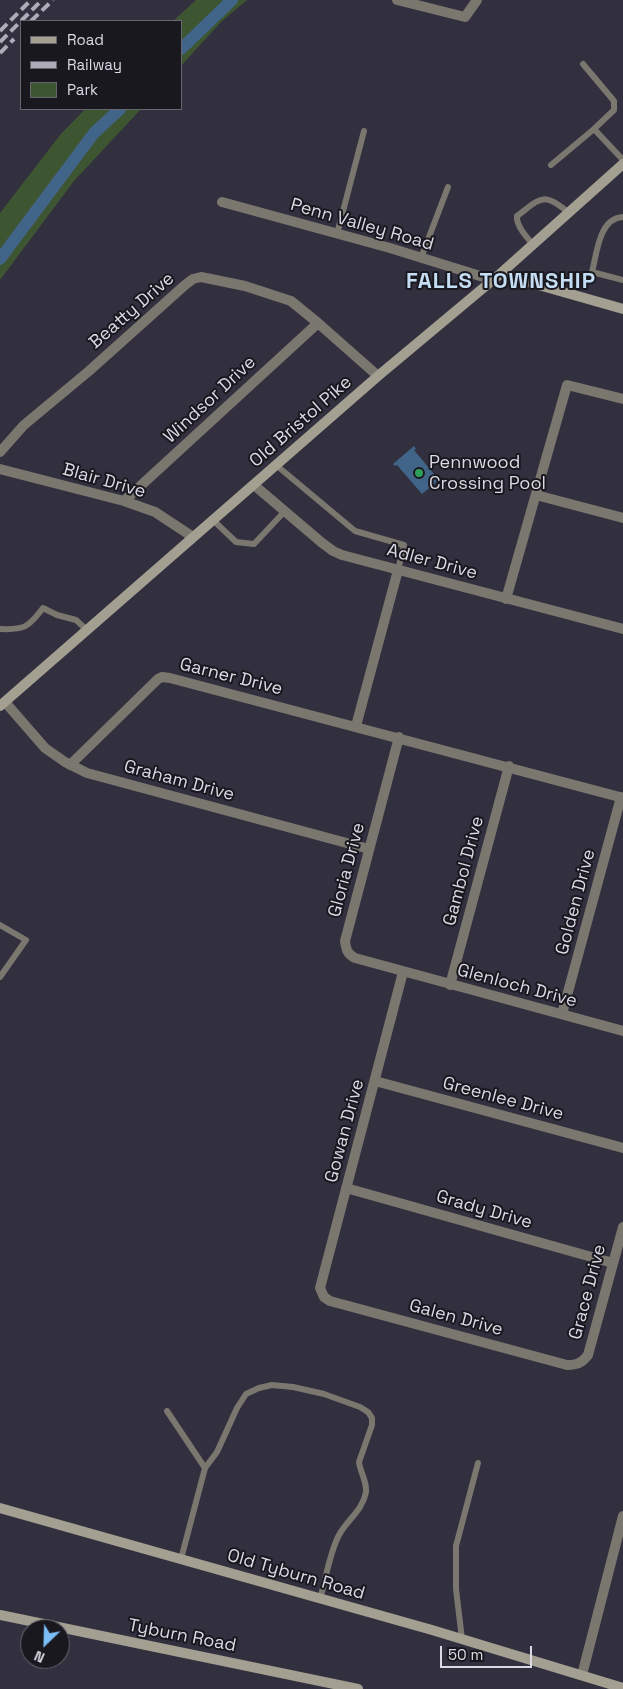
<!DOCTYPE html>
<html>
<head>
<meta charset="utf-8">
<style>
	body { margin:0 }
	#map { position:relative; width:623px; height:1689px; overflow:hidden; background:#322f3f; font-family:"Space Grotesk",sans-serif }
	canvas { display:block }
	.legend { position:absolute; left:20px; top:20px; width:162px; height:90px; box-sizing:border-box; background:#1a181f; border:1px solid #67656e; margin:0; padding:6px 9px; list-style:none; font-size:15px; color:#dbd9e4 }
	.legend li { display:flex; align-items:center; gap:10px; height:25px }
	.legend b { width:25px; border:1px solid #67656e }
	.north { position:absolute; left:20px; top:1619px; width:50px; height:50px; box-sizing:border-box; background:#1a181f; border:1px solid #67656e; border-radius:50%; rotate:204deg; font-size:14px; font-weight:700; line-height:20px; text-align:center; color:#dbd9e4 }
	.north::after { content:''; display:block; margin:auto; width:18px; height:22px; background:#7bbef8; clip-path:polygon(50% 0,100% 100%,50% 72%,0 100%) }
	.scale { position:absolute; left:440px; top:1646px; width:92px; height:22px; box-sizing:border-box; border:2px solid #dbd9e4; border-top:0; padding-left:6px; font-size:15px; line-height:18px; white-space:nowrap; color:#dbd9e4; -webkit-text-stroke:4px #1a181f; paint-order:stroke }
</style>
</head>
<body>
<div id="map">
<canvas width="623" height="1689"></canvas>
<ul class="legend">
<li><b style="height:6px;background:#a39f91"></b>Road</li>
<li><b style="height:6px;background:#aeacb8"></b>Railway</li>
<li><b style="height:14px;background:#3e5532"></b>Park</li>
</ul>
<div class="north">N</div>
<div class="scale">50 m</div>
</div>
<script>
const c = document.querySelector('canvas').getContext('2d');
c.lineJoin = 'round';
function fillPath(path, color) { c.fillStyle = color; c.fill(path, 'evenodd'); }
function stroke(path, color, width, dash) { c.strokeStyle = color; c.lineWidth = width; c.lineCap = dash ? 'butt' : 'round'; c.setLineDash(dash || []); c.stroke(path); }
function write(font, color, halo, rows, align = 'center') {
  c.font = font + ' "Space Grotesk",sans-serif'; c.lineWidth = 4; c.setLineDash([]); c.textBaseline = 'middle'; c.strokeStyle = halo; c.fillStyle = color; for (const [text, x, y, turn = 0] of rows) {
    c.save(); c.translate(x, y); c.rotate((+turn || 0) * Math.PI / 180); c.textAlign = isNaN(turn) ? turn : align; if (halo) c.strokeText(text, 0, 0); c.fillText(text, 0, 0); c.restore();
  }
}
const green = new Path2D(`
	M196,0H247L221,22L181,66V21H173Z
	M85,109H141L74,181L0,280V213L60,135Z`);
const water = new Path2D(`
	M414,446L416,449L414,450L439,480L422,494L397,465L395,466L393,464Z`);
const canal = new Path2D(`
	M181,49L232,0
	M0,259L94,133L120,109`);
const lane = new Path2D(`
	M583,64L614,101V110L594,129
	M551,165L594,129L623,160
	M623,217C599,218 597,253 592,272L623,280
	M337,234L364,131
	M533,245C527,237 516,226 517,216C541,198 543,191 569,213
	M421,258L448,187
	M276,465L355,531L404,545L398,570
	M213,520L236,542L254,544L285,511
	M0,629C24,630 28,628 43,608L57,615L76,620L87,630
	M0,925L26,940L0,977
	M167,1411L205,1468
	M181,1559L205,1468L217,1452L237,1408L246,1394L259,1388L272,1385L293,1387L324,1394L360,1407L368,1412L372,1418V1425L359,1462C360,1472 367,1481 366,1492C363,1510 347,1520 339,1535C329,1554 326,1579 320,1599
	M462,1639L456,1589V1546L478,1463`);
const street = new Path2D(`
	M397,0L465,17L477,0
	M222,202L390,248L493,280
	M0,452L24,425L89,371L185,285L193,279L201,277L245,286L291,301L318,323L378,376
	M0,469L124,501L155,512L193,537
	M254,485L321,542L333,551L342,555L623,629
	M536,495L623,518
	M124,501L318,323
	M506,599L567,385L623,399
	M5,702L45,748L65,762L87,773L369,849
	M356,726L398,570
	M399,737L345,941C346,949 347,954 355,958L623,1031
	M70,765L158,679L162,677L170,678L623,798
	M403,972L320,1288L324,1297L330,1301L567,1365C577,1365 582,1363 588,1355L623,1227
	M450,985L509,766
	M562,1014L621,797
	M375,1081L623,1148
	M346,1188L613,1263
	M582,1675L623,1516`);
const secondary = new Path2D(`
	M500,274L623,309
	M0,706L378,376L500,274L623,164
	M0,1508L432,1630L623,1688
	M0,1615L358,1689`);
const rail = new Path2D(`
	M31,21L53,0
	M0,31L31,0
	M0,42L42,0
	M0,53L14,39`);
const markers = [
	[419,473,5,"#2e9e5b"]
];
const streetNames = [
	["Penn Valley Road",362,225,16],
	["Beatty Drive",132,311,-41],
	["Windsor Drive",210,400,-43],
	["Old Bristol Pike",301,422,-41],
	["Blair Drive",104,481,16],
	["Adler Drive",432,562,15],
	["Garner Drive",231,677,14],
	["Graham Drive",179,781,15],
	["Gloria Drive",347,870,-75],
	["Gambol Drive",464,871,-75],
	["Golden Drive",576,902,-75],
	["Glenloch Drive",517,986,15],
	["Greenlee Drive",503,1099,15],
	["Gowan Drive",345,1131,-75],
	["Grady Drive",484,1210,16],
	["Grace Drive",588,1292,-75],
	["Galen Drive",456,1318,15],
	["Old Tyburn Road",296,1575,16],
	["Tyburn Road",182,1636,11]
];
const poiNames = [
	["Pennwood",429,463],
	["Crossing Pool",429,484]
];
const districtNames = [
	["FALLS TOWNSHIP",501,282]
];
fillPath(green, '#3e5532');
fillPath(water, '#416589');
stroke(canal, '#416589', 12);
stroke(lane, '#7a776f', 6);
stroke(street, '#7a776f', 10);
stroke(secondary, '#a39f91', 10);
stroke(rail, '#aeacb8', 4, [10, 5]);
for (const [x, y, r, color] of markers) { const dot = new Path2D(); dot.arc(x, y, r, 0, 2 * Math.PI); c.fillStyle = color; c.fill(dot); stroke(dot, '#1a181f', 2); }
write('18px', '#dbd9e4', '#1a181f', streetNames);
write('18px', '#dbd9e4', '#1a181f', poiNames, 'left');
c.letterSpacing = '1px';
write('bold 22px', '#c5ddf3', '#1a181f', districtNames);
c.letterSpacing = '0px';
</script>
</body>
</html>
